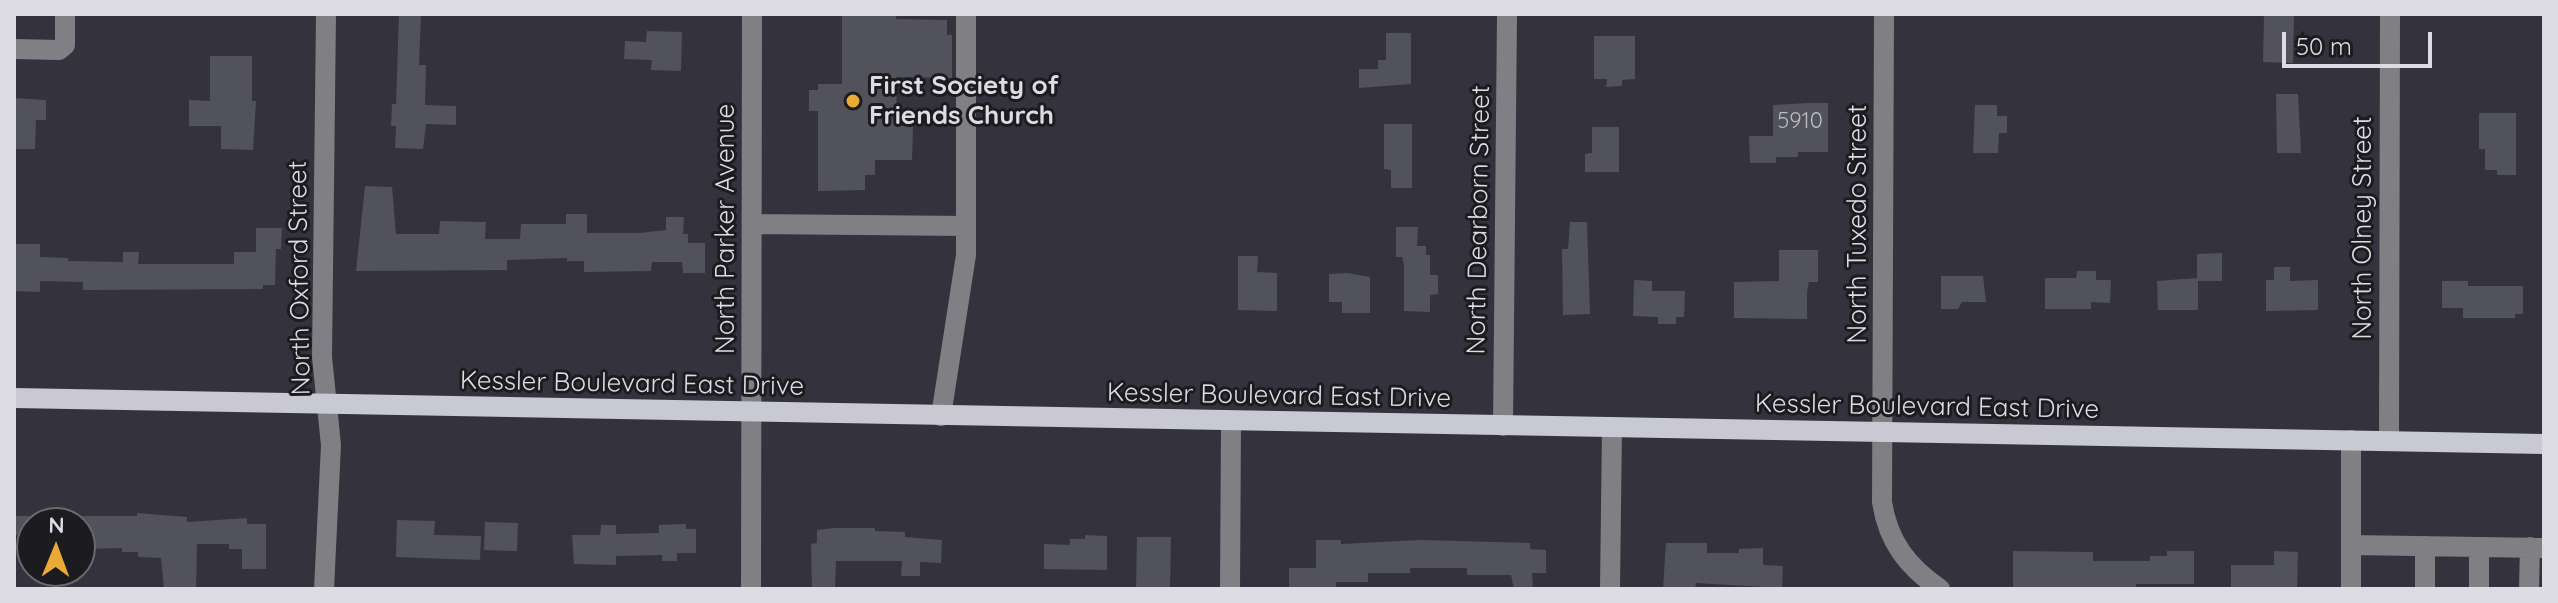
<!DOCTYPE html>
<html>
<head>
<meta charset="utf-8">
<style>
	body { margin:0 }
	#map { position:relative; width:2558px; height:603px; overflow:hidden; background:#34333d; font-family:Quicksand,sans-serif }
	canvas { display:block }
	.frame { position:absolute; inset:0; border:16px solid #dcdce2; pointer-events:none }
	.north { position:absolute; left:16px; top:507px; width:80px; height:80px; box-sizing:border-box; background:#1c1c20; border:2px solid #69696e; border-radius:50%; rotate:1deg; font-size:22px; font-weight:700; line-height:32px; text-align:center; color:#dcdce2 }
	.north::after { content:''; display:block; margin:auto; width:28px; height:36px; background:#eaaa38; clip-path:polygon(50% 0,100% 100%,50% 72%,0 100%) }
	.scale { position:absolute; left:2282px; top:32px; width:150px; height:36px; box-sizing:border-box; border:4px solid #dcdce2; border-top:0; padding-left:10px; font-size:24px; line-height:28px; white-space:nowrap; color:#dcdce2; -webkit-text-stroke:6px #1c1c20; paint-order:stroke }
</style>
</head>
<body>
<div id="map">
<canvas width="2558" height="603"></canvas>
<div class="frame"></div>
<div class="north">N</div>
<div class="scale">50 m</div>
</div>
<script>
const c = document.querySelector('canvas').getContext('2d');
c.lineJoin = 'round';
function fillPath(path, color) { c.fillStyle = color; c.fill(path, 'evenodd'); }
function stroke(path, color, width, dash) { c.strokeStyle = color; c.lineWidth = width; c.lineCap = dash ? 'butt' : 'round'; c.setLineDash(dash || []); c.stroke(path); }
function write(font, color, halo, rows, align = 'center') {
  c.font = font + ' Quicksand,sans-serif'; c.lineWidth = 6; c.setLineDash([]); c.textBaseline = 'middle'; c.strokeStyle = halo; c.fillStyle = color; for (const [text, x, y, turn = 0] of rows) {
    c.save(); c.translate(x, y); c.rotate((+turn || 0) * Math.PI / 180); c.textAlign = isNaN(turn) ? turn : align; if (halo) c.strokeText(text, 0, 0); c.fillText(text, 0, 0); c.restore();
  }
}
const building = new Path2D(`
	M399,14H421L419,65H426L425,105L456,106V125L426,124L423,149L395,148L396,126H391L392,104H396Z
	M842,14H896V19L947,20V35H952V78L897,77L896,126H913L912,160H875V175H865V190L818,191V111H809V90H818V84H842Z
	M2264,14H2294L2293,63L2263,62Z
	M647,31L682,32L681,71L651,70L652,60L624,59L625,41L646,42Z
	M1386,33H1411V84L1359,88V69H1378V60H1386Z
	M1594,36H1635V79L1622,80V86L1606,87L1607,79H1594Z
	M210,56H252V101H256L253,150L221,149V126H189V100L210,101Z
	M2276,94H2298L2301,153H2277Z
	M14,98L46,100V120H36L35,149H14Z
	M1809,103H1828V152H1798V157H1776V163H1750L1749,136H1773V105Z
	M1975,105H1997V116H2007V133H1999L1998,153H1973Z
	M2479,113H2516V175H2497V170H2485V149H2479Z
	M1384,124H1412V188H1391V170L1384,169Z
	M1592,127H1619V172H1585V154L1592,153Z
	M365,186L392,187L396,234H439L440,221L486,222L485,239H520L521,224H566V214H587V233H639L666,230V217H684L683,234H688V243H705V273H683L682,262H652L651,271L584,272V261H567V258L507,260V270L356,271Z
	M1570,222H1587L1590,314L1563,315L1562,249H1568Z
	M1396,227H1418L1417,246H1426V255H1430V275H1438V294L1430,295V312L1404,311V265L1402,257H1396Z
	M256,228H282L281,249H276L275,285H263V289L83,290V282L40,281V292L14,291V244H40V257L68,258V261L123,262V252H139L138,264H234V252H256Z
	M1779,250H1818V282H1809L1807,291V319L1734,318V282L1779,281Z
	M2222,253V281H2198V310H2158L2157,281L2197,278V254Z
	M1238,256H1258L1257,272L1277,273V311L1238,310Z
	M2274,267H2290V281L2318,280V310L2266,311V280H2274Z
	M2077,271H2096V280H2111L2110,303L2091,302V309H2045V278H2076Z
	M1347,273L1370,277V313H1342V302H1329V274Z
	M1941,276H1983L1986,302H1962L1958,309H1941Z
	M1634,280L1652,281V291H1685L1684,317H1676V324H1658V317L1633,316Z
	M2442,281H2468V286H2523V314H2515V318H2463V308H2442Z
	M137,513L187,517V522L247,518V524H266V569H242V549H229V544H197L196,589H164L161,558L138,557V552H122V548L80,549V516H137Z
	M14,516H32V536L14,535Z
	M397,520L435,521L434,535L481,536L480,560L396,557Z
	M485,522L518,523L517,551L484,550Z
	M686,524V529H696V553H677V561H662V555L616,556V565L574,564L572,535H600L601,525H616V534L659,533V525Z
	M834,528H875V531L905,532V537L942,540L941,563L920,562V576H901L902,561H836L835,589H812L811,544L817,543V530Z
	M1085,535L1107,536V570L1044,569V544L1070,545V539H1085Z
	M1137,537H1171L1170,589H1136Z
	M1316,540H1341V544L1421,540L1530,543V549L1546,550V573H1532L1533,589H1514L1511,575H1467V568H1410V573H1368V582H1336V589H1289V568H1316Z
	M1666,543H1707V553H1739V549L1763,548V565L1783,566L1782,588L1696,583L1695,589H1663Z
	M2013,551L2093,552V561H2150V556H2167V551H2194V584H2136V589H2013Z
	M2274,551L2298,552L2297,589H2231V565H2274Z`);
const minor = new Path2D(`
	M1884,14L1882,502C1888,542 1908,567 1940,589
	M14,49L59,50L65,45V14
	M752,224L966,226
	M941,416L966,255V14
	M1503,426L1507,14
	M2389,441L2390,14
	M2351,545L2544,548
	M2479,547V589
	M324,589L331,445L322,357L326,14
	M751,589L752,14
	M1230,589L1231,422
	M1610,589L1612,427
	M2351,589V440
	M2425,589V546
	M2529,589L2530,547`);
const major = new Path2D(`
	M14,398L2544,444`);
const markers = [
	[853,101,8,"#eaaa38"]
];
const numberNames = [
	["5910",1800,121]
];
const poiNames = [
	["First Society of",869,86],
	["Friends Church",869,116]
];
const streetNames = [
	["North Dearborn Street",1479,220,-89],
	["North Tuxedo Street",1858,224,-90],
	["North Olney Street",2363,228,-90],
	["North Parker Avenue",726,229,-90],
	["North Oxford Street",300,278,-91],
	["Kessler Boulevard East Drive",632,384,1],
	["Kessler Boulevard East Drive",1279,396,1],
	["Kessler Boulevard East Drive",1927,407,1]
];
fillPath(building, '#52525c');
stroke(minor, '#7f7f84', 20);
stroke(major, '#c9c9d3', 20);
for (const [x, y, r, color] of markers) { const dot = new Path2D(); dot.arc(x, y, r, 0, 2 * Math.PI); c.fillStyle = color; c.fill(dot); stroke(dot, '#1c1c20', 3); }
write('22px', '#babac0', null, numberNames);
write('bold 26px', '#dcdce2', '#1c1c20', poiNames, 'left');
write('26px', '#dcdce2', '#1c1c20', streetNames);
</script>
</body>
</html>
